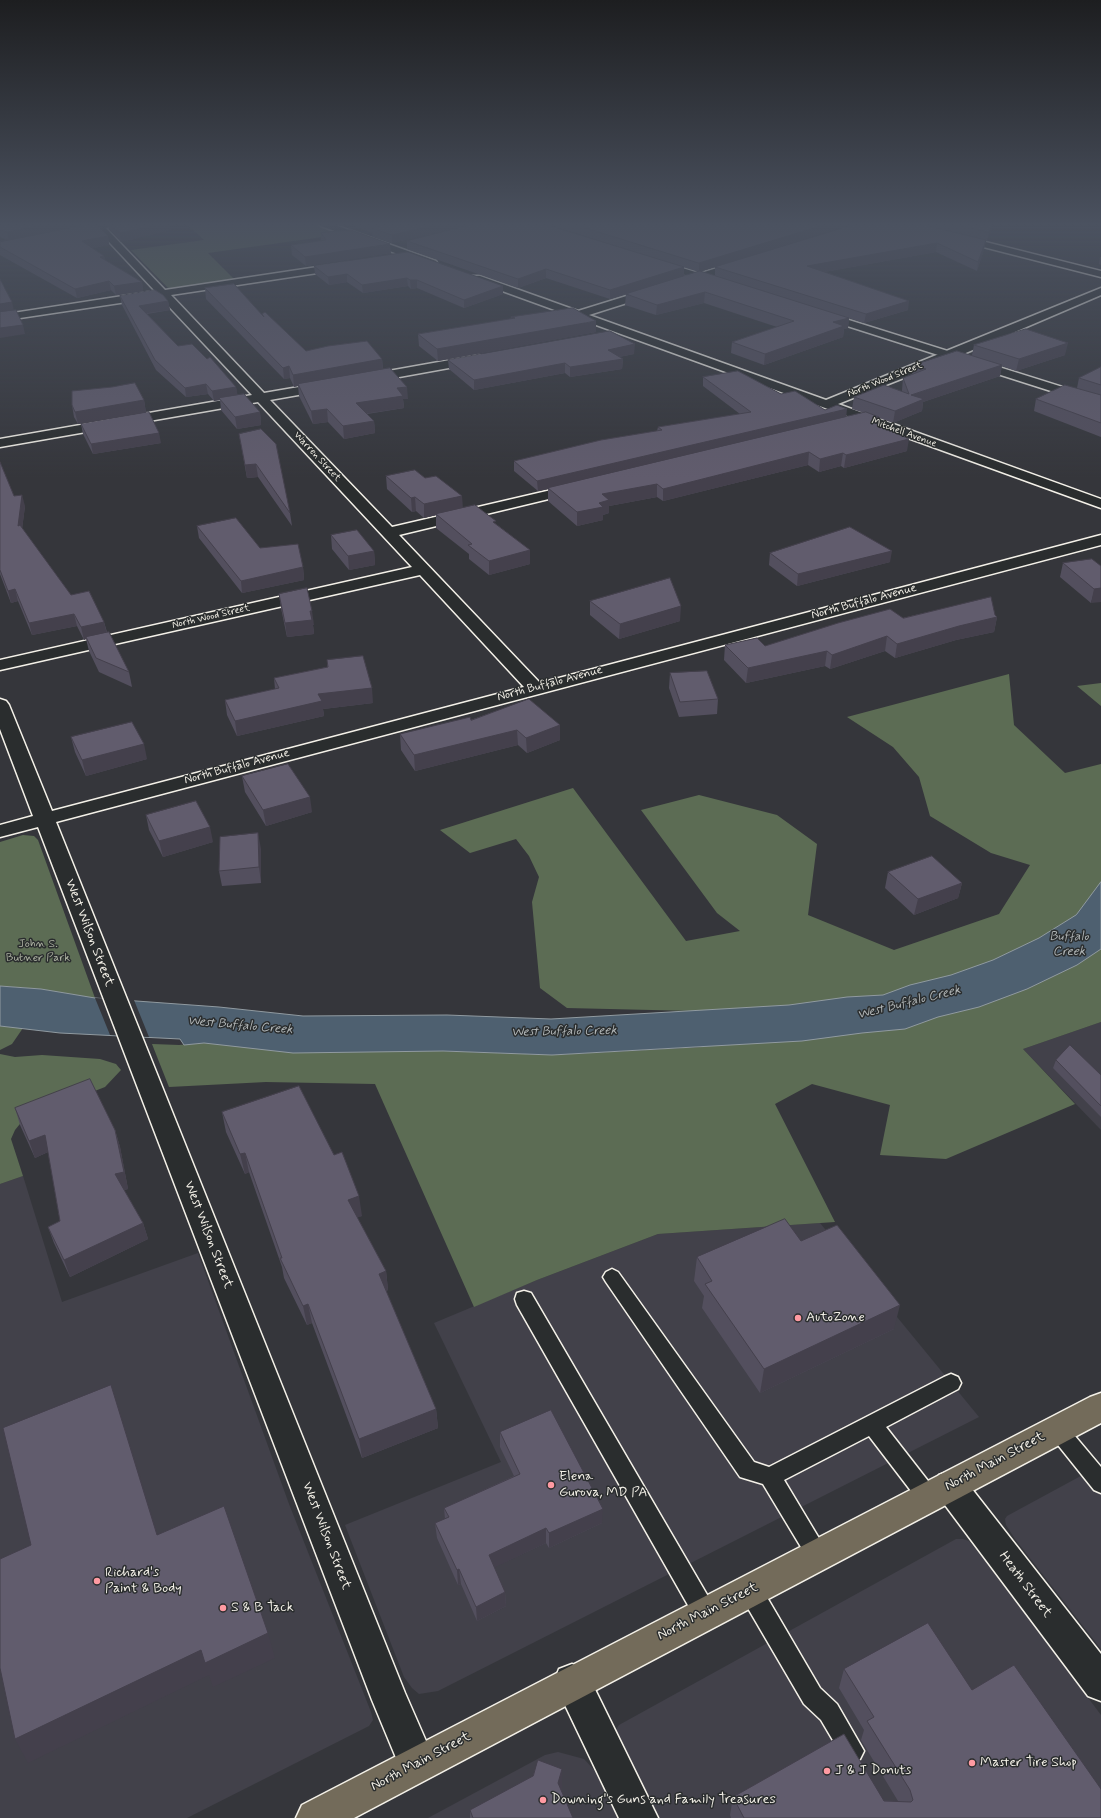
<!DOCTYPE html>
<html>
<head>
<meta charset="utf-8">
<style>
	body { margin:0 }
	canvas { display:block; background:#35363b }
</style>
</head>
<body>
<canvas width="1101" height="1818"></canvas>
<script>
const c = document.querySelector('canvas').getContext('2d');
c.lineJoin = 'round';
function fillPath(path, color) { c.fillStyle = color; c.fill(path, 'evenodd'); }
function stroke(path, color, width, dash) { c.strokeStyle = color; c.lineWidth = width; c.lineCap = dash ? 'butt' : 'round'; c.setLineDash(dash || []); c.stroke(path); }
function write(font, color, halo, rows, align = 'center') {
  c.font = font + ' Mynerve,sans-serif'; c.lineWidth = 3; c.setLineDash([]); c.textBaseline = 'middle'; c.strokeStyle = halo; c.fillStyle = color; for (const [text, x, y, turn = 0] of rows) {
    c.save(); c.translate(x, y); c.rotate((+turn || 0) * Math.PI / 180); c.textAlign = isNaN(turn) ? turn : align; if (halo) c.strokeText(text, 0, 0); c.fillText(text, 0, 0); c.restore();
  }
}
const built = new Path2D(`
	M1101,1022V1130L1023,1049Z
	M23,1176L62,1302L198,1253L289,1504L371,1712L373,1720L369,1726L187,1818H0V1184Z
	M820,1223L979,1417L438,1691L419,1694L412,1688L404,1677L345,1525L501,1462L434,1323L537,1280L658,1234Z
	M1101,1465V1649L1015,1539L1006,1525L1005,1519L1007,1516Z
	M956,1539H963L969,1541L976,1549L1101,1715V1818H653L612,1736L619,1725Z
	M558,1752L584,1759L597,1773L619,1818H428L545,1755Z`);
const green = new Path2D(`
	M186,224H315L344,234L208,253L234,279L169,289L131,250L204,240Z
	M1009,674L1014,725L1065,773L1101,764V1022L1023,1049L1075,1104L946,1159L880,1155L890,1105L812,1084L775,1104L835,1222L658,1234L537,1280L474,1307L375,1084L266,1082L169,1087L152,1044L179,1045L204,1043L381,1051H443L552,1055L702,1047L694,1011L567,1008L540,988L532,902L539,877L529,856L516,839L470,853L440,830L573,788L686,941L740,931L717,913L641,810L699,795L777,815L817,844L808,915L894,950L999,914L1030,865L991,853L930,816L919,777L893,747L847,717Z
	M1101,683V706L1077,686Z
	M23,835L34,836L38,840L95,998L41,989L0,986V842Z
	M0,1026L23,1028L12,1044L0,1050Z
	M0,1054L15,1057L42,1055L100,1059L116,1064L121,1070L105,1087L69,1101L28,1114L15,1130L11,1139L23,1176L0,1184Z`);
const water = new Path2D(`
	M1101,882V949L1077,965L1027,989L979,1007L938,1017L905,1029L862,1033L802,1041L552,1055L443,1051L293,1053L204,1043L184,1045L180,1039L60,1033L0,1026V986L41,989L95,998L219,1007L303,1016L447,1015L551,1019L789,1005L847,997L883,995L910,985L951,975L993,960L1039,938L1076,915Z`);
const pier = new Path2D(`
	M95,998L134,1000L149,1037L110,1035Z`);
const service = new Path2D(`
	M612,1269L618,1272L754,1462L769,1467L944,1377L951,1374L958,1377L961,1383L958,1389L886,1427L935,1490L938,1497L935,1504L928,1507L921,1504L869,1436L784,1480L829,1555L826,1562L818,1565L810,1562L763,1484L740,1477L606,1282L603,1277L606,1272Z
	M524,1291L531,1293L713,1605L716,1613L713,1621L705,1624L697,1621L517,1305L515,1299L517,1293Z
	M1057,1420L1064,1423L1101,1467V1493L1094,1490L1050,1435L1047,1429L1050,1423Z
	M750,1579L758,1582L820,1688L837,1704L864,1751L860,1759L852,1763L844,1759L821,1720L804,1704L742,1598L739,1590L742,1582Z`);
const minor = new Path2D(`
	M97,224H102L165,290L344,263L348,264L349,266L348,268L344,269L171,295L264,393L328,382L332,383L334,386L332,389L270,400L392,527L577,484L582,485L584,488L582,491L399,535L540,683L1101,535V545L56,822L405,1693L436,1764L430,1777L417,1783L404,1777L372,1700L38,827L0,837V825L33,816L0,729V699L6,701L9,705L52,811L524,687L420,575L0,670V660L412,567L258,402L0,447V439L252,395L160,297L0,321V315L155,291L96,228L94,226Z
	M319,224H332L436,261L437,263L432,266L428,265L321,226Z
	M899,224H914L1101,271V277L901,226Z
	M743,260L747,261L748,263L747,265L589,315L826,400L1101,288V295L954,358L838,404L1101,499V508L472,280L471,278L472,276H480L578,311Z
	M478,355L482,356L484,359L482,362L366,383L362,382L360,379L362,376L366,375Z
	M950,1471L961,1475L1101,1654V1701L1088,1696L939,1497L934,1486L939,1475Z
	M572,1664L585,1669L658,1818H619L554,1682L559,1669Z`);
const tertiary = new Path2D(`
	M97,224H115L110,227L70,235L65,232L66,230Z
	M656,260L725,281L726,283L721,286L652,265L651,263L652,261Z
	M820,311L1101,399V407L816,316L814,314L816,312Z`);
const primary = new Path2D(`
	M1101,1393V1423L354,1818H296L302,1805L1090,1397Z`);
const wall = new Path2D(`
	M0,224L108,236L109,245L93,248L104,256L105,260L142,282L143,291L116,295L111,290L77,298L0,255V242L9,241L0,237Z
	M108,224H170L171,230L121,242L109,229Z
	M347,224H544L684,267V276L610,299L546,278L518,288L407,249V241L466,226L392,243L373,237L372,233Z
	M546,224H853L699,272Z
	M856,224H992L987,241L986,240L984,249L977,271L936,252L824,272L908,310L864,323L849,318L848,328L844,329L843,337L764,365L731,353L732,342L777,327L704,303L656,315L625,305L626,294L715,276V267Z
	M321,233L391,253L306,266L292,255L291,245L321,241Z
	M1100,257H1101V265L1099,264Z
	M314,266L503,286V294L464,308L417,288L411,289L408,286L363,293L347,282L329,285L315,274Z
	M205,288L262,315V314L306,351L382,359L383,369L408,399H403L404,408L367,414L374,421L375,433L344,439L328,422L313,424L299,396L298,386L294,387L290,378L284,379L206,299Z
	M120,296L168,301L170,310L147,314L178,346L236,387L237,395L260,412L261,425L237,429L221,410L220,400L214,401L208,394L186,397L156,370L122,305Z
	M511,317L596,332L438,361L419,346L418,334L511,319Z
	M974,345L1065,355L1016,371L1002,366L1000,376L923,402L922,411L893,423L879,418L878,424L907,451L844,468L841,466L819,472L808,465L663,501L657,497L609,506V513L603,515V520L577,526L548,501V489L538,491L514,471V461L657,431L658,427L740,414L703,386V377L781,394L825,410L846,417L864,413L852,409L854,397L902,391V390L903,378L912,374L914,365L972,355Z
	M634,354L619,357L623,359L622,369L570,377L565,373L474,390L449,369L448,360Z
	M1101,367V437L1034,411L1036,399L1077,388L1079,378Z
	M144,400L146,413L78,424L74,417L72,405Z
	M81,424L161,443L93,454L83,434Z
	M239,434L290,513L292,526L258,477L247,478Z
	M0,462L14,496L25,506L22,529L71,595L104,622L107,632L129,672L132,687L99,672L89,651L86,639L84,640L77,626L32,635L18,601L11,603L0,574Z
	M386,476L425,478L463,508L496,524L530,550V564L489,575L469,559V554L436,528V515L424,518L416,511L412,512L387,489Z
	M197,526L260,548L303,567L304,580L242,593L199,538Z
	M331,535L374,551L375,565L349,570L332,549Z
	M770,553L890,562L797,586L769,565Z
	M1063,563L1101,566L1091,603L1060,577Z
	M279,594L314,625H313L314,634L287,637L281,608Z
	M590,601L680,621L619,639L590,615Z
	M995,615L997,617L994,632L956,640L895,658L885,651L830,669L825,666L746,683L724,660L725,645L765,646L903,618Z
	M327,660L373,703L323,709L324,716L237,736L227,715L225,700L275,689L274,678L327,667Z
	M670,673L718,699L717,714L679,717L669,688Z
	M471,720L560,725V740L527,753L518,745L415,771L401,750L400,734Z
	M71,737L147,759L86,776L75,752Z
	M242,776L312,812L266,826L245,792Z
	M146,815L213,842L163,857L149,830Z
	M261,849V883L222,886L219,871Z
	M888,872L962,883L958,898L914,915L885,888Z
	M1056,1060L1101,1075V1117L1053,1068Z
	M15,1108L115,1130L120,1147L128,1189L124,1190L143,1223L148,1239L70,1277L54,1243L48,1227L60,1221L48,1152L35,1158L20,1125Z
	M222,1112L362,1216L357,1217L386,1271L388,1290L386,1291L436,1409L438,1428L362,1458L312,1323L307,1325L284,1278L282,1267L249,1172L245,1174L226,1132Z
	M801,1241L894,1329L760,1393L702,1308L704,1296L694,1281L697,1257Z
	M500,1432L602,1523L549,1548L546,1543L494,1567L505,1592L506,1606L477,1621L461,1584L458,1585L437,1538L435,1523L445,1519L444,1508L514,1476L500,1447Z
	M844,1669L972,1690L1101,1818H731L730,1815L733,1797L898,1801L861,1740L864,1730L839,1688Z
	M562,1769V1789L561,1791L573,1818H470V1810Z`);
const shadedWall = new Path2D(`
	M49,224H92L9,241L7,232Z
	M162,224H170L171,230L121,242L120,233Z
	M439,224H474L392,243V235Z
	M827,224H853L699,272V263Z
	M992,224V227L987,241L989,232Z
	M108,236L109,245L84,250L82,241Z
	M986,240L984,249L977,271L978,262Z
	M937,243L936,252L807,275V266Z
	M390,244L391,253L306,266L305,257Z
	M104,256L106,265L100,257Z
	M684,267V276L610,299V290Z
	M546,269V278L518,288V279Z
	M347,274V282L329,285L328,277Z
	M407,278L408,286L363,293L362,285Z
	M410,280H417V288L411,289Z
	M109,281L111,290L77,298L75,289Z
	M142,282L143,291L116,295L114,286Z
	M503,286V294L464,308V300Z
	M705,292L704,303L656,315L657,305Z
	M168,301L170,310L141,314L139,306Z
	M909,301L908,310L864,323L866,314Z
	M12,302L14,311L0,314V304Z
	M849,318L848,328L844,329L843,337L764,365L765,354L833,322Z
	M596,321V332L438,361L437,349Z
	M23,325L25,334L0,338V328Z
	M1068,343L1065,355L1016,371L1019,359Z
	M635,344L634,354L608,359V350Z
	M382,359L383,371L298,384V386L294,387L293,375Z
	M623,359L622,369L570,377V367Z
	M565,363V373L474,390V380Z
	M1002,365L1000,376L923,402L922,411L893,423L895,411L911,395Z
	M289,366L290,378L284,379L283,368Z
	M206,384L208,394L186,397L185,388Z
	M236,387L238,397L219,398L220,400L214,401L212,391Z
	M407,387L408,399H403L404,408L357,415L356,403L397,388Z
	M144,400L146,413L78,424L75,412Z
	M327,409L328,422L313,424L311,411Z
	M847,409L846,419L548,488V489L538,491L537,481Z
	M260,412L261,425L237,429L235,417Z
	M879,417L878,429L871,421Z
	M374,421L375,433L344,439L343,426Z
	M159,433L161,443L93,454L91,444Z
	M909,439L907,451L844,468L846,455Z
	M809,452L808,465L663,501V489Z
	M843,453L841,466L819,472L820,459Z
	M256,464L258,477L247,478L245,465Z
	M657,484V497L609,506V513L603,515V520L577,526V512L599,503L602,494Z
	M22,495L25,506L21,537L18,526Z
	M462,496L463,509L436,514V515L424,518V504Z
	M415,497L416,511L412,512L411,498Z
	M530,550V564L489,575V561Z
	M374,551L375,565L349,570L348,556Z
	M892,551L890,562L797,586L798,574Z
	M303,567L304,580L242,593L241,581Z
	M1101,588V602L1091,603L1094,589Z
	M15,589L18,601L11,603L8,591Z
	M681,606L680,621L619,639L620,624Z
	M310,611H312L314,625H313L314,634L287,637L285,623Z
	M74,614L77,626L32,635L29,623Z
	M997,617L994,632L956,640L895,658L897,644L959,626Z
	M104,622L107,634L86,637V639L84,640L81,627Z
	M887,636L885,651L830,669L832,655Z
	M827,651L825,666L746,683L748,668Z
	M372,688L373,703L323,709L324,716L237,736L235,721L318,694Z
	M560,725V740L527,753L526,738Z
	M517,730L518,745L415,771L414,755Z
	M144,744L147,759L86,776L82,760Z
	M310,797L312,812L266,826L263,810Z
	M210,827L213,842L163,857L159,841Z
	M258,833L261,849V883L259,867Z
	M962,883L958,898L914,915L918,899Z
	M115,1130L120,1147L128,1189L120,1191L115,1174Z
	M45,1135L50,1151L35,1158L29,1141Z
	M245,1153L249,1172L245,1174L240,1154Z
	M359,1196L362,1216L350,1220L348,1200Z
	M143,1223L148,1239L70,1277L64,1260Z
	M386,1271L388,1290L381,1293L379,1274Z
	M308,1304L312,1323L307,1325L303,1306Z
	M900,1305L894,1329L760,1393L764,1369Z
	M111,1385L120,1412L166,1561L157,1535Z
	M436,1409L438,1428L362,1458L359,1439Z
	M603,1509L602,1523L549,1548V1533Z
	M546,1528V1543L489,1570V1555Z
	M459,1569L461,1584L458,1585L457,1570Z
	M505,1592L506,1606L477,1621L476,1607Z
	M268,1633L275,1658L213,1687L209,1675L28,1763L15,1739L201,1650Z
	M562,1769V1789L558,1804V1783Z`);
const building = new Path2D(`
	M0,224H49L7,232L0,230Z
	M91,224H96L108,236L82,241L104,256L100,257L142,282L114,286L109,281L75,289L0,247V242Z
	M110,224H162L120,233Z
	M370,224H439L392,235L372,228L380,227Z
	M474,224H544L684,267L610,290L546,269L518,279L407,241Z
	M573,224H827L699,263Z
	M856,224H920L986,240L978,262L937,243L807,266L909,301L866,314L715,267Z
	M954,224H992L989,232Z
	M351,230L390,244L305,257L291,245L326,240L321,233Z
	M408,252L503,286L464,300L417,280H410L407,278L362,285L347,274L328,277L314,266Z
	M700,271L849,318L833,322L844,326L765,354L732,342L794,321L705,292L657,305L626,294Z
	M0,279L12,302L0,304Z
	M234,284L264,317L262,314L265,312L306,351L328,346L367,341L382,359L293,375L289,366L283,368L205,288Z
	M155,290L163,295L168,301L139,306L178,346L192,344L207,359L210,357L236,387L212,391L206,384L185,388L155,360L120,296Z
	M573,308L596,321L437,349L418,334L515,318L511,317Z
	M16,310L23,325L0,328V312Z
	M1026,329L1068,343L1019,359L974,345Z
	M610,331L635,344L608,350L623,359L570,367L565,363L474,380L448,360Z
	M957,351L1002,365L911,395L924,399L895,411L854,397L884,385L909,394L903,378L926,369L914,365Z
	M1101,367V385L1079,378Z
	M390,368L407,387L397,388L403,396L356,403L374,421L343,426L327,409L311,411L298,384Z
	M738,371L781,394L795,391L825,410L837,405L847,409L537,481L514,461L601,440L662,430L658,427L751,412L703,377Z
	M135,383L144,400L75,412L72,405V391L112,387Z
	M1065,385L1101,395V423L1036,399Z
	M244,394L260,412L235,417L219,398Z
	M149,412L159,433L91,444L81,424Z
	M866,412L879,417L871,421L909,439L846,455L843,453L820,459L809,452L663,489L657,484L602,494L609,500L599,503L603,507L577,512L548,488Z
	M261,429L276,444L290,513L256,464L245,465L239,434Z
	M0,462L14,496L22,495L18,526L20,525L71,595L89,591L104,622L81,627L74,614L29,623L15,589L8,591L0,570Z
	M415,470L425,478L436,476L462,496L424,504L415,497L411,498L386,476Z
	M475,505L496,521L493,522L530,550L489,561L468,545L472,544L436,514Z
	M236,518L260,548L298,544L303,567L241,581L197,526Z
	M850,527L892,551L798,574L770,553Z
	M357,530L374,551L348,556L331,535Z
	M1092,559L1101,566V588L1094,589L1063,563Z
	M670,578L681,606L620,624L590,601Z
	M307,588L312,611H310L312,620L285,623L279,594Z
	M991,597L995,615L997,617L959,626L897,644L887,636L832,655L827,651L748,668L725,645L757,638L765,646L838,623L890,609L903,618Z
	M109,632L129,672L96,658L86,637Z
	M363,656L372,688L318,694L322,701L235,721L225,700L279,688L274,678L328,667L327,660Z
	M707,671L718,699L680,702L670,673Z
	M529,699L560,725L526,738L517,730L414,755L400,734L470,717L471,720Z
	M132,722L144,744L82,760L71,737Z
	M288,764L310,797L263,810L242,776Z
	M196,801L210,827L159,841L146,815Z
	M258,833L259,867L219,871L220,837Z
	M932,856L962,883L918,899L888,872Z
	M1070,1045L1101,1075V1106L1056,1060Z
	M90,1079L115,1130L124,1172L115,1174L143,1223L64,1260L48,1227L60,1221L45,1135L29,1141L15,1108Z
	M299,1086L334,1155L342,1152L359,1196L348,1200L386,1271L379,1274L436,1409L359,1439L308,1304L303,1306L280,1258H282L245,1153L240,1154L222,1112Z
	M785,1219L801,1241L837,1225L900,1305L764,1369L705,1284L712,1281L697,1257Z
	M111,1385L157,1535L224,1506L268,1633L205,1663L201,1650L15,1739L0,1668V1559L31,1545L3,1428Z
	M551,1410L603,1509L549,1533L546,1528L489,1555L505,1592L476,1607L459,1569L457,1570L435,1523L449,1517L444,1508L520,1474L500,1432Z
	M928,1623L972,1690L1014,1665L1101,1789V1818H744L733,1797L844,1734L884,1801L911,1802L913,1800L910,1790L867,1721L874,1717L844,1669Z
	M538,1760L562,1769L558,1783L573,1818H473L470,1810L533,1776Z`);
const markers = [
	[798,1318,4,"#ff9aa2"],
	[551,1485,4,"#ff9aa2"],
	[97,1581,4,"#ff9aa2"],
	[223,1608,4,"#ff9aa2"],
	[972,1763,4,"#ff9aa2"],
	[827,1771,4,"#ff9aa2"],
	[543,1800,4,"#ff9aa2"]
];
const farStreetnames = [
	["North Wood Street",885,380,-22],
	["Mitchell Avenue",904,433,20],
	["Warren Street",317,457,47],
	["North Wood Street",211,617,-13]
];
const streetNames = [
	["North Buffalo Avenue",864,602,-15],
	["North Buffalo Avenue",550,684,-15],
	["North Buffalo Avenue",237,767,-15]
];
const parkNames = [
	["John S.",38,944],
	["Butner Park",38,958]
];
const waterNames = [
	["Buffalo",1069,937],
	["Creek",1069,952],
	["West Buffalo Creek",909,1003,-14],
	["West Buffalo Creek",240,1026,5],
	["West Buffalo Creek",564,1032,-1]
];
const nearStreetnames = [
	["West Wilson Street",89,933,69],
	["West Wilson Street",208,1235,69],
	["North Main Street",995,1462,-28],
	["West Wilson Street",326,1536,69],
	["Heath Street",1025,1585,53],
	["North Main Street",708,1612,-27],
	["North Main Street",421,1762,-28]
];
const nearPoinames = [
	["AutoZone",806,1318],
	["Elena",559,1477],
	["Gurova, MD PA",559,1493],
	["Richard's",105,1573],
	["Paint & Body",105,1589],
	["S & B Tack",231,1608],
	["Master Tire Shop",980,1763],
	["J & J Donuts",835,1771],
	["Downing's Guns and Family Treasures",551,1800]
];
fillPath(built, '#42414a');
fillPath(green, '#5c6c54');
fillPath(water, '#4e6070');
stroke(water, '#909aa0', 1);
fillPath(pier, '#35363b');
stroke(service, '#f4f1e8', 3);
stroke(minor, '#f4f1e8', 3);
stroke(tertiary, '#f4f1e8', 3);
stroke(primary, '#f4f1e8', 3);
fillPath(service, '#2a2d2e');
fillPath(minor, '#2a2d2e');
fillPath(tertiary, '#2a2d2e');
fillPath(primary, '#736b5a');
fillPath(wall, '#534f5e');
fillPath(shadedWall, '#44404c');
fillPath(building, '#615c6d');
stroke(building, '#44404c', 1);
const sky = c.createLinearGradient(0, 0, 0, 478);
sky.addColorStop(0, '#1d1e20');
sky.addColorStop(0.47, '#4b5260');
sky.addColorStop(1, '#4b526000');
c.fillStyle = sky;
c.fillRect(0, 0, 1101, 478);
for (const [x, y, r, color] of markers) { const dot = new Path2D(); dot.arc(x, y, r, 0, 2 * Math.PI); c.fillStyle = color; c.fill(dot); stroke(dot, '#2a2d2e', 1.5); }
write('10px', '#f4f1e8', '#2a2d2e', farStreetnames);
write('12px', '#f4f1e8', '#2a2d2e', streetNames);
write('12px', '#b0b5a5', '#2a2d2e', parkNames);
write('italic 13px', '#b2b7b8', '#2a2d2e', waterNames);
write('14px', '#f4f1e8', '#2a2d2e', nearStreetnames);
write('14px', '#f4f1e8', '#2a2d2e', nearPoinames, 'left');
</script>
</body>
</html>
